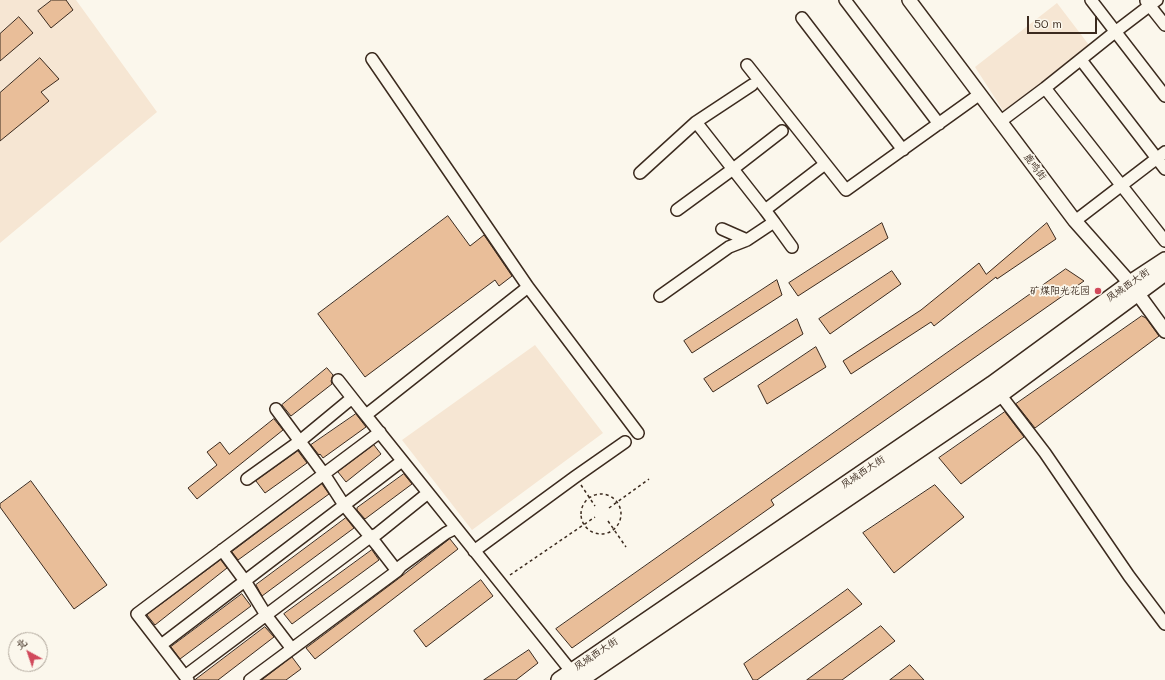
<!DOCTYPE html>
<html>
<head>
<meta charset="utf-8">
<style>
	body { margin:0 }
	#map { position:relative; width:1165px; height:680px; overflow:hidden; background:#fbf7ec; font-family:Mali,"LXGW WenKai TC",sans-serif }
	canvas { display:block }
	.north { position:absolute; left:8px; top:632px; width:40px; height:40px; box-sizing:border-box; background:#fbf7ec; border:1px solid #aea59a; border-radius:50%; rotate:320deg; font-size:11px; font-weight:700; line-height:16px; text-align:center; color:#3b2a1e }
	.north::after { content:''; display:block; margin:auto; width:14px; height:18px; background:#d1495b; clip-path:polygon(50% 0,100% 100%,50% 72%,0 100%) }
	.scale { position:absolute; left:1027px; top:16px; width:70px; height:18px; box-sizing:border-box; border:2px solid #3b2a1e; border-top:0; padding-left:5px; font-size:12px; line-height:14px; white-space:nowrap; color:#3b2a1e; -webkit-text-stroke:3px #fbf7ec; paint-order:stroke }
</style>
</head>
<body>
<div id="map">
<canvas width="1165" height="680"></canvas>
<div class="north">北</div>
<div class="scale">50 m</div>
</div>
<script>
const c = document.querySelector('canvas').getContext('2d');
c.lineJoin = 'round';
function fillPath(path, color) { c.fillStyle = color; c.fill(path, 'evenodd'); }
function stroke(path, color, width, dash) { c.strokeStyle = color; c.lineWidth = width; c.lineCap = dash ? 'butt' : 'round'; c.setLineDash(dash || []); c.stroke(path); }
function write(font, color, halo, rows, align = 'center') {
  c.font = font + ' Mali,"LXGW WenKai TC",sans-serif'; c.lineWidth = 3.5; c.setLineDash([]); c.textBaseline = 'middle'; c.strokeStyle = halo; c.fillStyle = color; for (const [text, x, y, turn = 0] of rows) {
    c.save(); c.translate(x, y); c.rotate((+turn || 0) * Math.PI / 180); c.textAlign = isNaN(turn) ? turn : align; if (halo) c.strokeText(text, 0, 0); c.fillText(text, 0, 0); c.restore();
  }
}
const built = new Path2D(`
	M0,0H76L157,112L0,243Z
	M1057,3L1089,45L1004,112L975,67Z
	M535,345L603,433L472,530L402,440Z`);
const building = new Path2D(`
	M52,0H66L73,10L51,28L38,11Z
	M19,17L33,33L0,61V34Z
	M40,58L59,79L41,92L49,101L0,141V93Z
	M448,216L470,246L484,235L512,276L499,286L495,280L365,377L318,314Z
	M882,223L888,238L798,296L789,283Z
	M1047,223L1056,239L997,279L996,277L934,326L931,322L851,374L843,361L921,310L979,263L986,274Z
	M1066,269L1084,281L771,500L774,505L572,648L556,629Z
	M892,271L901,284L830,334L819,319Z
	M777,280L782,295L692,353L684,341Z
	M1142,316L1146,318L1159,336L1035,428L1016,404Z
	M797,319L803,334L713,392L704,379Z
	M816,347L826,367L767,404L758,386Z
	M327,368L333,375L331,381L332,384L291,416L282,405Z
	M1005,412L1024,437L961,484L939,458Z
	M356,414L366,427L323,458L320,454L319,455L311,445Z
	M274,419L283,430L197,499L188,488L217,465L207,452L220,442L229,454Z
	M374,445L381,454L346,482L338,472Z
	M298,451L307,463L265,493L256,481Z
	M404,474L412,484L365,519L357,510V508Z
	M31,481L107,585L74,609L0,507V504Z
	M322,484L329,494L238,560L232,552Z
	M935,485L964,517L894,573L863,533Z
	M346,518L354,528L262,596L256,585Z
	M450,539L458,549L315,659L306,648L398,579Z
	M372,550L379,560L292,624L284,614Z
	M221,560L227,568L155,625L147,615Z
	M481,580L493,596L426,647L414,631Z
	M848,589L862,604L757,680H753L744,664Z
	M242,594L251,606L180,659L171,647Z
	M881,626L895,641L842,680H807Z
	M265,627L274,637L218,680H195Z
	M529,650L538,663L516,680H484Z
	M292,657L301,669L286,680H262Z
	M910,665L924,680H890Z`);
const path = new Path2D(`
	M581,485L595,506
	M581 514a20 20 0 1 1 40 0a20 20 0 1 1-40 0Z
	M609,508L649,479
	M608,521L626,547
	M510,575L595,517`);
const minor = new Path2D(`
	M845,0L939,124
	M1091,0L1165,96
	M1146,1L1165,25
	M802,18L903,150
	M372,59L528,287L638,433
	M1081,60L1165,169
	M747,65L846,190L980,94
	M752,85L696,122L765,210L825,164
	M1045,88L1165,241
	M1001,121L1045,88L1115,32L1157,0
	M640,173L696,122
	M677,210L733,169L782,131
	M1075,221L1165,152
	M774,222L792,247
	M722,229L747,240L774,222L765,210
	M660,296L729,247L747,240
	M996,389L1045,453L1129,576L1165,624
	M360,408L575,676
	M276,409L324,474L344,505L377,545L397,571
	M366,415L528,287
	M247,479L300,441L352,398L360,408L338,380
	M222,550L245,581L266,615L292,649
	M474,551L575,477L625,442
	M161,645L402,461
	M185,676L370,537L377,534L428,493
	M188,680L137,614L380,432
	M250,680L397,571L401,566L446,533L456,528`);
const tertiary = new Path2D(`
	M909,0L1075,221L1130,283L1165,331`);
const secondary = new Path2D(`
	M559,680L992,384L1130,283L1165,260
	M580,680L1000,395L1165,273`);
const markers = [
	[1098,291,4,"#d1495b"]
];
const streetNames = [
	["鹿鸣街",1035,167,53],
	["凤城西大街",1128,285,-35],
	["凤城西大街",863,472,-34],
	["凤城西大街",596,654,-34]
];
const poiNames = [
	["矿煤阳光花园",1090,291]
];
fillPath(built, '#f6e6d3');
fillPath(building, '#e9be99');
stroke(building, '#3b2a1e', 1);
stroke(minor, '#3b2a1e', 14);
stroke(tertiary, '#3b2a1e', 16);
stroke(secondary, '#3b2a1e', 18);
stroke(path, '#3b2a1e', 1.5, [3, 3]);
stroke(minor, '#fbf7ec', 11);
stroke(tertiary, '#fbf7ec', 13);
stroke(secondary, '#fbf7ec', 15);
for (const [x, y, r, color] of markers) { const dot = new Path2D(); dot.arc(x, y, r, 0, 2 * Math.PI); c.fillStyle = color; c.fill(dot); stroke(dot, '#fbf7ec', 1.5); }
write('10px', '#3b2a1e', '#fbf7ec', streetNames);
write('10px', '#3b2a1e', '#fbf7ec', poiNames, 'right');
</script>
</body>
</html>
